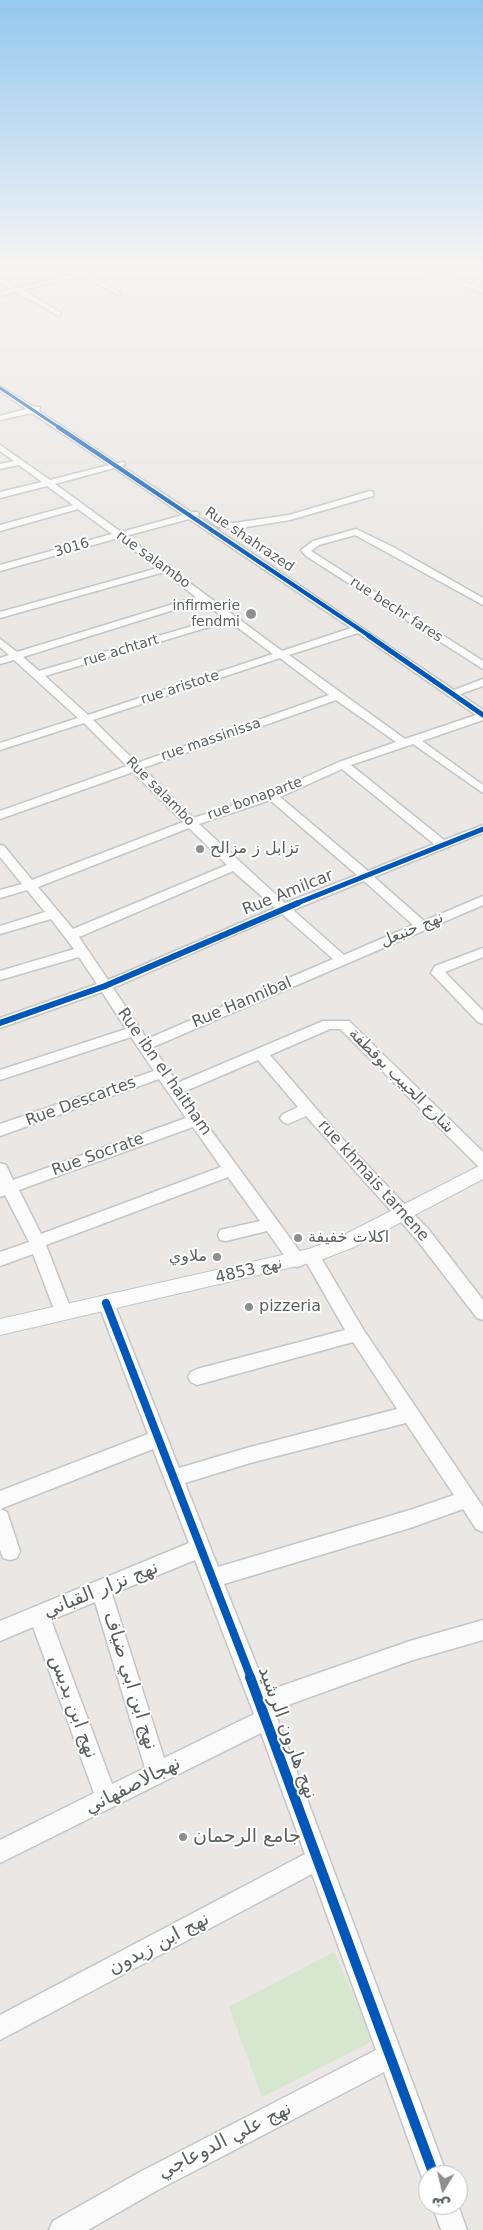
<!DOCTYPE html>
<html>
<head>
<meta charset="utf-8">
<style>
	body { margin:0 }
	#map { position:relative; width:483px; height:2230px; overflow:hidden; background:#eae7e4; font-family:"DejaVu Sans",Cairo,sans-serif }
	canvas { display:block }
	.north { position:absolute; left:418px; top:2165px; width:50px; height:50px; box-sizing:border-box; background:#fff; border:1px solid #bdbfc0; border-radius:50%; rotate:189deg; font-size:14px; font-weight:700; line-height:20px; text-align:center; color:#5a5f62 }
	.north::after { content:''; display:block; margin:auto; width:18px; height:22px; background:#8c8f90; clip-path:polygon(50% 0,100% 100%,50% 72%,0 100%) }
</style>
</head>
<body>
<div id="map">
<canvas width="483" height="2230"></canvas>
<div class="north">ش</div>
</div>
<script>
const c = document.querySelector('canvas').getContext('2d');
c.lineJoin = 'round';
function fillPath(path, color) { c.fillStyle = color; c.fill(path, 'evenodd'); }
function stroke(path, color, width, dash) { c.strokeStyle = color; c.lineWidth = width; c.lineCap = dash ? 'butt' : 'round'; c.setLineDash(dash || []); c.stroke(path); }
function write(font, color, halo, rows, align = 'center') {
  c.font = font + ' "DejaVu Sans",Cairo,sans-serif'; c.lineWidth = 4; c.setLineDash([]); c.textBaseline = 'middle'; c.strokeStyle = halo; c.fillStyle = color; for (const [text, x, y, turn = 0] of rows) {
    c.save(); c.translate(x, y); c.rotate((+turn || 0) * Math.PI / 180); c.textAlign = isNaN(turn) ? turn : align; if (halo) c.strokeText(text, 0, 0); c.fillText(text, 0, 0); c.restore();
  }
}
const green = new Path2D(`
	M334,1952L373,2041L262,2097L229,2007Z`);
const minor = new Path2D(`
	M60,263H68L121,293L116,294L82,276L23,290L61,313L59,316L16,292L0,296V292L11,289L0,283V278L18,288L77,273Z
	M409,263H418L483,289V293Z
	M0,386L34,407H40L39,411L117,463L124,462L125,464L122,466L191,512H198L199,514L197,516L454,690L483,679V686L460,694L483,710V720L422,741L483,785V793L413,744L351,765L444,840L483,825V833L374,877L424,921L483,896V905L153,1047L177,1083L323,1021H349L483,1152V1168L478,1166L340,1029H330L270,1055L338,1134L429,1230L483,1300V1320L477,1318L417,1240L306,1116L288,1124L283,1122L280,1118L283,1114L298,1107L258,1060L183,1092L303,1256L305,1251L311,1249L317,1251L363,1329L483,1507V1532L476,1529L463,1509L410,1528L224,1584L267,1691L410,1641L483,1620V1640L410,1661L274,1710L447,2175H428V2185L425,2184L421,2175L384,2072L156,2191L88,2230H49L53,2221L138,2173L376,2050L312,1874L0,2040V2015L305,1854L261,1733L0,1863V1840L94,1793L33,1627L0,1641V1621L189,1543L153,1449L0,1509V1491L148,1434L98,1303L100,1298L106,1296L112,1298L114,1303L179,1468L250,1447L397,1409L353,1342L197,1385L191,1382L188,1377L191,1372L197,1369L345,1330L305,1260L303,1265L297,1267L291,1265L267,1231L226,1241L220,1240L218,1235L220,1230L260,1221L228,1177L46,1245L72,1312L69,1317L63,1319L57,1317L33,1254L0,1266V1252L29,1242L5,1195L0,1197V1163L6,1165L13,1180L186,1118L159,1079L0,1136V1124L154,1071L131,1037L0,1080V1070L126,1029L102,992L0,1028V1018L97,984L79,957L0,980V971L74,949L51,919L0,934V926L45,912L27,890L0,898V890L22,884L0,857V845L4,846L32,880L183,822L133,772L0,819V811L127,766L84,723L0,750V743L78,718L14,660L0,664V658L9,655L0,647V639L17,652L196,597L164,572L0,618V612L158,568L118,538L0,571V565L112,534L78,509L0,531V525L73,505L47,486L0,498V492L42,482L19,465L0,469V464L14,461L0,451V445L50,480L109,465L32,413L0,420V416L26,409L0,391ZM114,468L183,515L121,532L55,484ZM189,519L351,628L282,651L126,536ZM202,601L223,617L39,671L23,657ZM229,621L273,654L88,715L45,676ZM358,633L476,715L405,739L289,655ZM280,658L329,695L137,763L93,720ZM336,700L396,742L339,762L268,794L193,818L143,768ZM342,769L434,844L368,871L280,797ZM270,800L357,875L285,903L199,824ZM189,828L227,865L73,929L38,887ZM233,871L275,908L108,980L79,937ZM364,881L413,925L344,955L293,910ZM282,914L333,959L147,1039L113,988ZM193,1127L221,1167L41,1234L19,1190ZM406,1423L454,1495L410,1510L218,1567L185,1483L250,1463ZM195,1560L254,1714L164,1758L112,1594ZM95,1602L145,1768L112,1784L51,1620Z
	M370,491L373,492V496L290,520L234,529L218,527L205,517L209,514L223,523H234L289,515Z
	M356,529L393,547L483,598V605L355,535L319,545L311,551L483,661V669L306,556L301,550L313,541Z
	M483,948V957L445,972L483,1011V1024L478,1022L431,973L435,966Z
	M0,1509L7,1512L20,1551L17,1558L10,1560L3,1558L0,1550Z
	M432,2205H458L467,2230H441Z`);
const tertiary = new Path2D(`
	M483,1164V1179L354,1247L318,1261L0,1335V1319L309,1249L340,1237Z`);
const cyclewayFar5 = new Path2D(`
	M0,388L60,428`);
const cyclewayFar4 = new Path2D(`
	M58,427L371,637`);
const cyclewayFar3 = new Path2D(`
	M369,636L483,715
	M295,904L483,829`);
const cyclewayFar2 = new Path2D(`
	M0,1023L105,986L298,903`);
const cyclewayFar1 = new Path2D(`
	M106,1303L251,1678`);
const cycleway = new Path2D(`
	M250,1677L434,2175`);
const markers = [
	[251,614,6,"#8c8f90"],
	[200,849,5,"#8c8f90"],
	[298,1238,5,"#8c8f90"],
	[217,1257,5,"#8c8f90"],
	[249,1307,5,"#8c8f90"],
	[183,1837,5,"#8c8f90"]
];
const farStreetnames = [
	["Rue shahrazed",249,540,34],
	["3016",72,548,-16],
	["rue salambo",153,560,36],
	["rue bechr fares",396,610,33],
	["rue achtart",121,651,-17],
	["rue aristote",180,688,-18],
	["rue massinissa",211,740,-19],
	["Rue salambo",160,792,45],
	["rue bonaparte",255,799,-20]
];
const farPoinames = [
	["infirmerie",240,606],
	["fendmi",240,622]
];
const poiNames = [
	["تزابل ز مزالح",210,849],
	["اكلات خفيفة",308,1238],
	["ملاوي",207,1257,"right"],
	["pizzeria",259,1307]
];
const streetNames = [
	["Rue Amilcar",288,893,-22],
	["نهج حنبعل",412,930,-23],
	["Rue Hannibal",242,1003,-23],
	["Rue ibn el haitham",164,1072,55],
	["شارع الحبيب بوقطفة",401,1081,45],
	["Rue Descartes",81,1102,-20],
	["Rue Socrate",98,1155,-20],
	["rue khmais tarnene",373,1181,48],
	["نهج 4853",249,1271,-13]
];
const nearStreetnames = [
	["نهج نزار القباني",101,1590,-22],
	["نهج ابن ابي ضياف",130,1681,73],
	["نهج ابن بديس",73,1707,70],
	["نهج هارون الرشيد",287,1733,70],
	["نهجالاصفهاني",133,1786,-27],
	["نهج ابن زيدون",159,1944,-28],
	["نهج علي الدوعاجي",225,2141,-27]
];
const nearPoinames = [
	["جامع الرحمان",193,1837]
];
fillPath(green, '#d6e6cf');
stroke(minor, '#c5c5c5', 3);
stroke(tertiary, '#c5c5c5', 2);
fillPath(minor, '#fcfbfb');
fillPath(tertiary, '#fcfbfb');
stroke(cyclewayFar5, '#0057b8', 3);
stroke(cyclewayFar4, '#0057b8', 4);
stroke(cyclewayFar3, '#0057b8', 5);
stroke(cyclewayFar2, '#0057b8', 6);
stroke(cyclewayFar1, '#0057b8', 8);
stroke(cycleway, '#0057b8', 10);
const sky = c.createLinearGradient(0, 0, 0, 575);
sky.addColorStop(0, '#94c8ee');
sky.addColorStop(0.46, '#f6f4f3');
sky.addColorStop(1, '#f6f4f300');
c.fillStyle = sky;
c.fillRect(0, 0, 483, 575);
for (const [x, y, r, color] of markers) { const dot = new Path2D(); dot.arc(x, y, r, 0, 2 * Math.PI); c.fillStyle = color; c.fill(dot); stroke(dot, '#fff', 2); }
write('14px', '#5a5f62', '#fff', farStreetnames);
write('14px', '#5a5f62', '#fff', farPoinames, 'right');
write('16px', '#5a5f62', '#fff', poiNames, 'left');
write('16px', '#5a5f62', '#fff', streetNames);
write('19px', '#5a5f62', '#fff', nearStreetnames);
write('19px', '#5a5f62', '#fff', nearPoinames, 'left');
</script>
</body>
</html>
